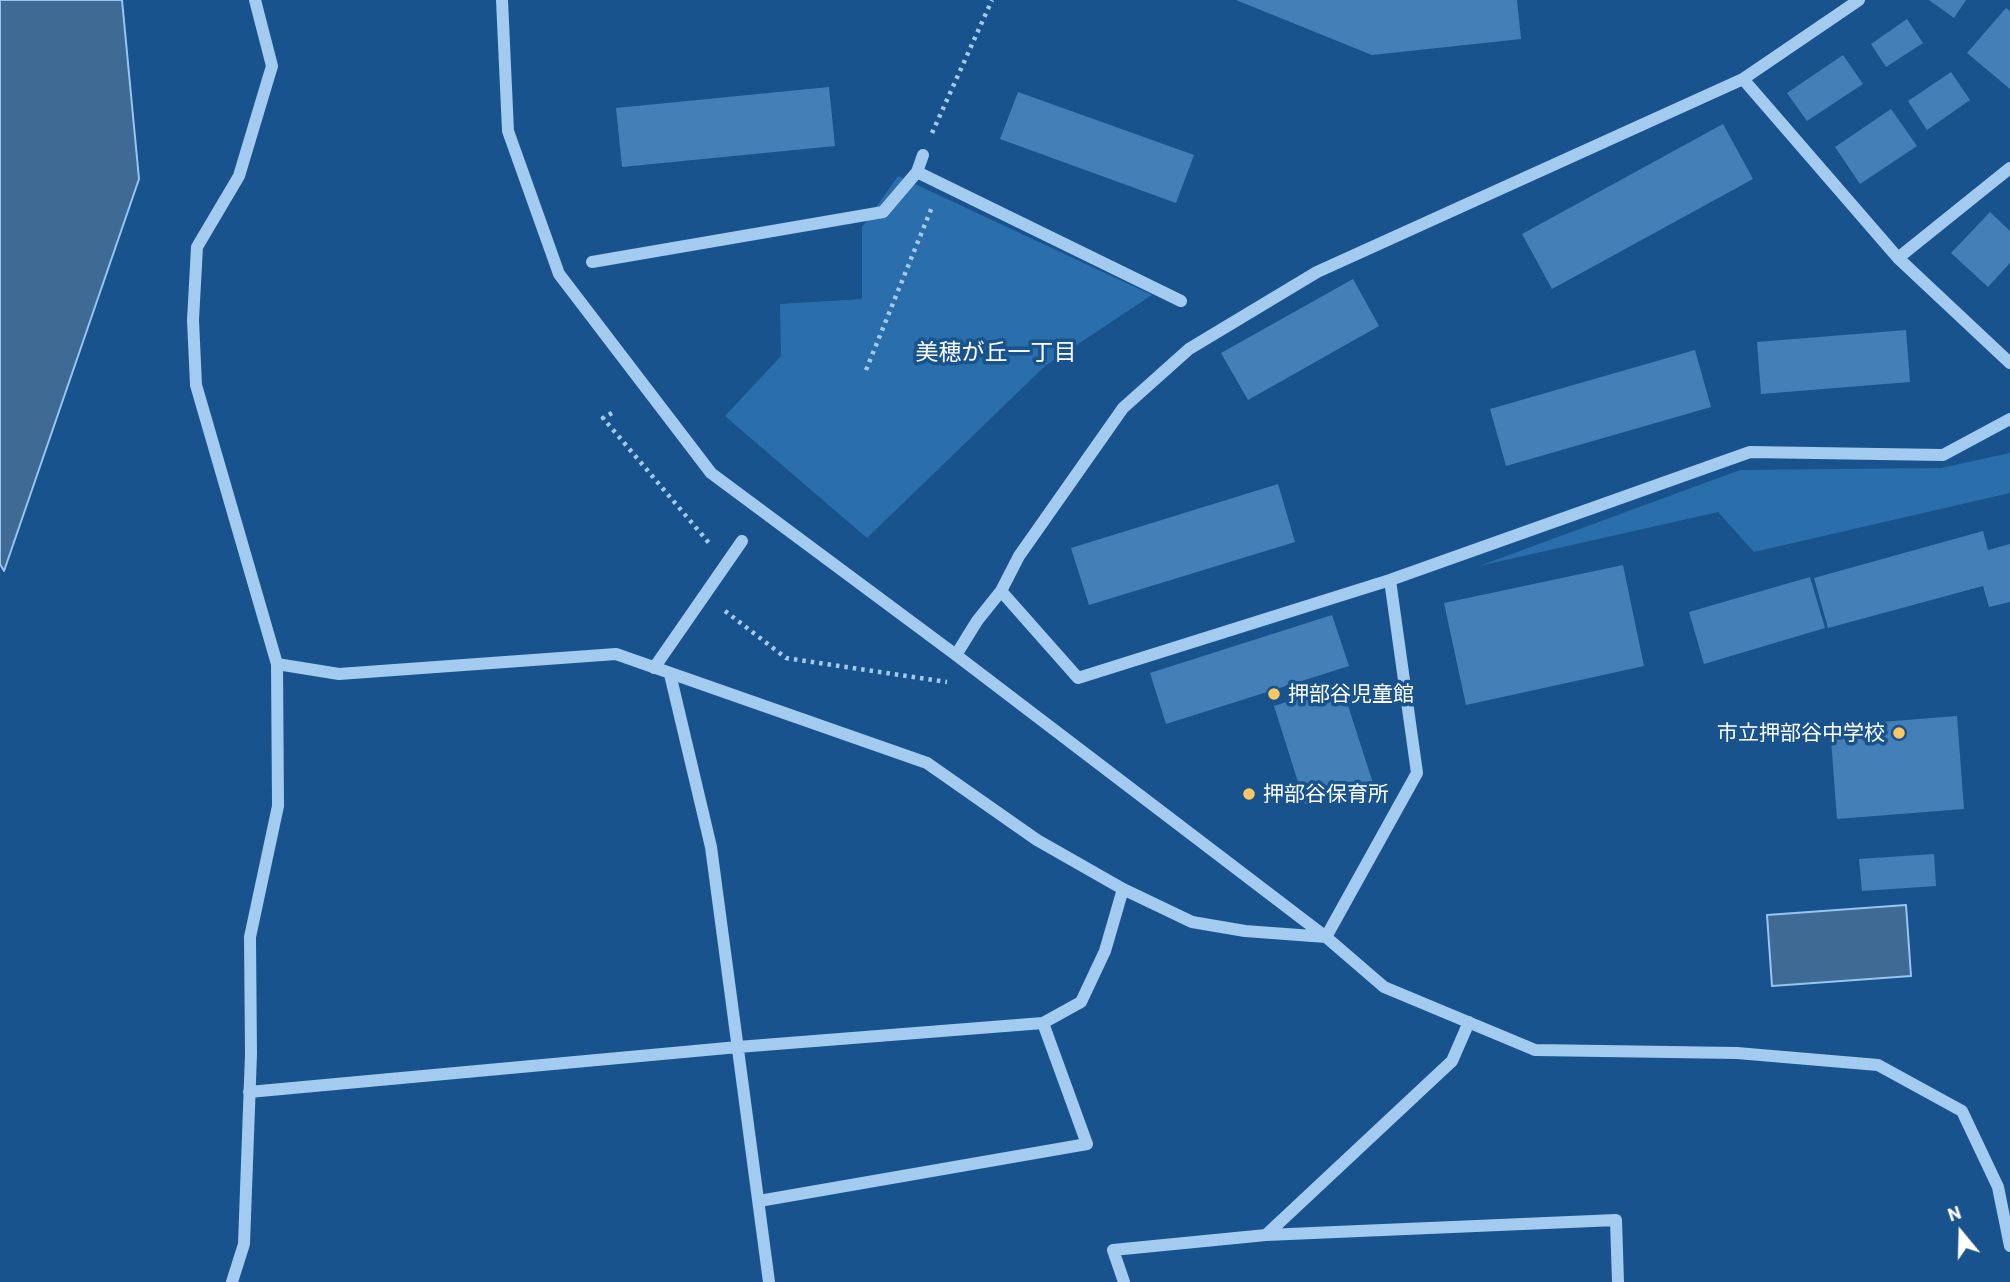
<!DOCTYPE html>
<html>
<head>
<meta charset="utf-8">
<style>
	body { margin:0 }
	#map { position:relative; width:2010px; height:1282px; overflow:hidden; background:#18538d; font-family:Barlow,sans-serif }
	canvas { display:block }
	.north { position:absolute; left:1926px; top:1198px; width:70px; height:70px; -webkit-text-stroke:5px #18538d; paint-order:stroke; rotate:341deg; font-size:19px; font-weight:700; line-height:28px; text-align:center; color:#fff }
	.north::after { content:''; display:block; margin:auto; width:24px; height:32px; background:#fff; clip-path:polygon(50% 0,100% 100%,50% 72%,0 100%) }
</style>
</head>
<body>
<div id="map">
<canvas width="2010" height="1282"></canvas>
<div class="north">N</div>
</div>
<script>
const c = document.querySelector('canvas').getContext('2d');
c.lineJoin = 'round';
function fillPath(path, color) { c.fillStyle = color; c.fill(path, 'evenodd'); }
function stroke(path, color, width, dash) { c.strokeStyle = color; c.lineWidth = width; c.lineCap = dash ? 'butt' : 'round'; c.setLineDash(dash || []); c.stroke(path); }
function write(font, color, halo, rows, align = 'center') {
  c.font = font + ' Barlow,"Noto Sans JP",sans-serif'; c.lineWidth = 7; c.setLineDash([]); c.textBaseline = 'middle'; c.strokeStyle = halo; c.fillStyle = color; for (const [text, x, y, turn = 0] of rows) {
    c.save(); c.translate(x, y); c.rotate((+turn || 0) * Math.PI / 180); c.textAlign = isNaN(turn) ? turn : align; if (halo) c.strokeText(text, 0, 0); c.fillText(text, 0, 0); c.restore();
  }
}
const green = new Path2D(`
	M898,176L1152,295L1045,366L867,538L725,416L781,356L780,304L862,299V227Z
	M2010,453V493L1754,552L1718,512L1479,566L1740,470L1941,468Z`);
const water = new Path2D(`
	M0,0H122L139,179L4,571L0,564Z
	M1906,905L1911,976L1772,986L1767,915Z`);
const building = new Path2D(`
	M1236,0H1517L1521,39L1372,55Z
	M1929,0H1966L1954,18Z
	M2006,8L2010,11V89L1967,53Z
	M1907,19L1923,43L1886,67L1871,44Z
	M1843,55L1863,84L1807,121L1787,93Z
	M1951,72L1970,100L1927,130L1908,101Z
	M829,87L835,146L622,167L616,108Z
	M1018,92L1194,155L1176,203L1000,139Z
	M1891,109L1917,146L1860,184L1835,147Z
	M1723,124L1753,179L1552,289L1522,234Z
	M1990,212L2010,231V263L1988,287L1951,253Z
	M1353,279L1379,326L1248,400L1221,353Z
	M1906,330L1910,382L1761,394L1757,342Z
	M1695,350L1711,407L1506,466L1490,409Z
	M1278,484L1295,542L1089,605L1071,548Z
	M1983,531L1988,550L2010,544V602L1989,607L1983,586L1828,628L1814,578Z
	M1623,565L1644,666L1466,705L1444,603Z
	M1810,577L1825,628L1704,664L1689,612Z
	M1332,615L1349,666L1166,724L1150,673Z
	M1341,684L1373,783L1305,804L1274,706Z
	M1957,716L1964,809L1837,819L1830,726Z
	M1934,854L1936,886L1862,891L1859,859Z`);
const path = new Path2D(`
	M932,133L992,0
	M866,370L932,207
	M612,413L603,418L709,543
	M725,611L786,658L947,682`);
const minor = new Path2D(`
	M502,0L508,131L559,274L711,473L956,655L1326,937L1384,987L1535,1050L1737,1053L1878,1065L1962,1111L1998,1187L2010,1246
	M1743,79L1898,258L2010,363
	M923,155L917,172L1181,301
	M1898,258L2010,168
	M592,262L883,212L917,172
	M1001,591L1078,678L1390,580L1750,452L1943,455L2010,419
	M956,655L977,621L1001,591L1019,556L1123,408L1189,349L1317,272L1743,79L1859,0
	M277,664L339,674L616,654L927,763L1037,840L1123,889L1192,922L1245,931L1326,937L1417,773L1390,580
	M654,668L742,541
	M670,674L711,847L769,1282
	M249,1092L738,1047L1043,1023L1081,1002L1105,951L1123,889
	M759,1201L1087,1144L1043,1023
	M1266,1235L1452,1061L1469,1022
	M232,1282L244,1244L251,1054L250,937L278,806L277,664L196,385L193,320L197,247L239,176L272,66L255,0
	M1124,1282L1113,1250L1266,1235L1616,1220L1618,1282`);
const markers = [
	[1274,694,7,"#ffc661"],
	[1899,733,7,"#ffc661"],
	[1249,794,7,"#ffc661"]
];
const poiNames = [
	["押部谷児童館",1288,694],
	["市立押部谷中学校",1885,733,"right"],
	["押部谷保育所",1263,794]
];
const neighbourhoodNames = [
	["美穂が丘一丁目",996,352]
];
fillPath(green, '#2a6eab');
fillPath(water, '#3f6a94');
stroke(water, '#95c6f1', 2);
fillPath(building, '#4480b7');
stroke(path, '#a3caef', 4.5, [3.5, 5]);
stroke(minor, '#a3caef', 12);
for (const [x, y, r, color] of markers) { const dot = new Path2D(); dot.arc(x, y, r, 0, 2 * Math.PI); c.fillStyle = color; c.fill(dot); stroke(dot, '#18538d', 2.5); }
write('21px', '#fff', '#18538d', poiNames, 'left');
write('23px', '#fff', '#18538d', neighbourhoodNames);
</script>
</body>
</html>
